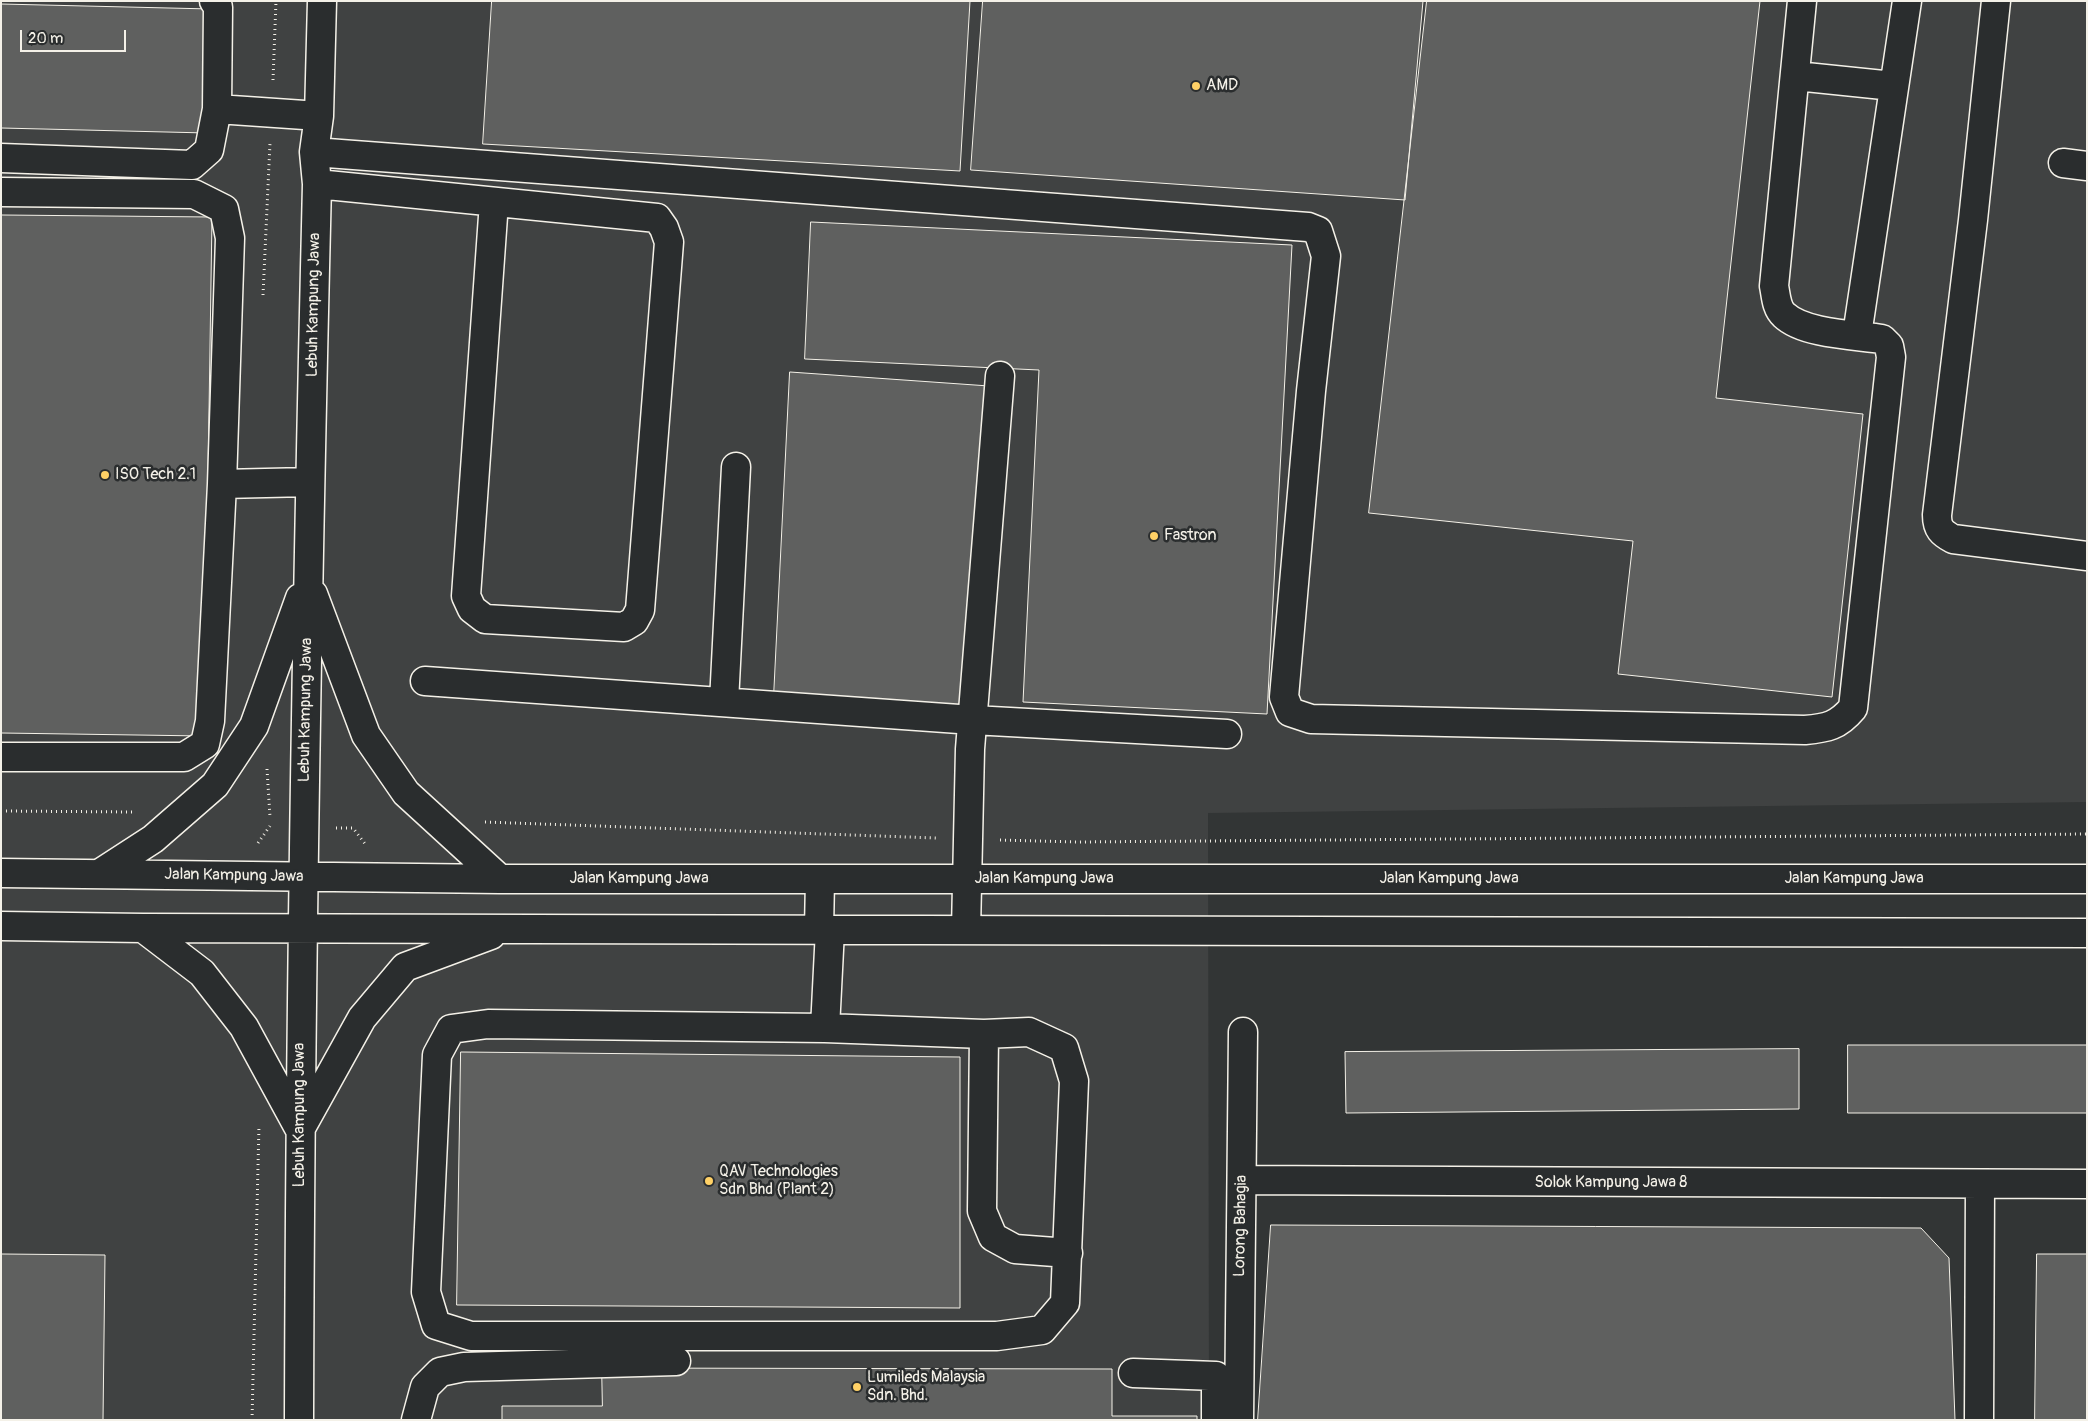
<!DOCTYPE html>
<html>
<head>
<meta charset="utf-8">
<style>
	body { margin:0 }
	#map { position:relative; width:2088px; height:1421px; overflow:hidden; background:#323535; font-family:Pangolin,sans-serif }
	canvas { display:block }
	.frame { position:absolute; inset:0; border:2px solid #f4f1e8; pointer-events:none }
	.scale { position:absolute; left:20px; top:30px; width:106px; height:22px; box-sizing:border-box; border:2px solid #f4f1e8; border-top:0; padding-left:6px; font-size:15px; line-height:18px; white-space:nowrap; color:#f4f1e8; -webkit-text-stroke:4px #2a2d2e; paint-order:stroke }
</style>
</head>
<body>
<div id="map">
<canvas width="2088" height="1421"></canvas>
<div class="frame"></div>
<div class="scale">20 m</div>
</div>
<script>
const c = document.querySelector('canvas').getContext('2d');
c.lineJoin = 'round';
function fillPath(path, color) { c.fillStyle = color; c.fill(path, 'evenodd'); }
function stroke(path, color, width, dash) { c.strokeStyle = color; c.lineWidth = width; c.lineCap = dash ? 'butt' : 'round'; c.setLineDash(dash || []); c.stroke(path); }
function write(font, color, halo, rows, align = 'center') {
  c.font = font + ' Pangolin,sans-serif'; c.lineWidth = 5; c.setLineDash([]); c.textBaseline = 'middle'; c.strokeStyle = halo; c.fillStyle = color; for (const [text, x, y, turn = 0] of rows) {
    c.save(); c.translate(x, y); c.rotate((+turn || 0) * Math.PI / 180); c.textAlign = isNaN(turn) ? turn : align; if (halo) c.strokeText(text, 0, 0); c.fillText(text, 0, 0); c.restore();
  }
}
const built = new Path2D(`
	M1,1H2087V802L1208,813L1209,1420H1Z`);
const building = new Path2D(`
	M492,1H970L960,171L483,144Z
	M983,1H1423L1405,200L971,170Z
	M1427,1H1760L1716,398L1863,414L1832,697L1618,674L1633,541L1369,513Z
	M1,4L211,9L207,133L1,128Z
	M1,215L212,217L204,736L1,733Z
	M811,222L1292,245L1267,714L1023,702L1039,370L805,359Z
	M790,372L989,386L966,709L774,696Z
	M1848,1045H2087V1113H1848Z
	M1799,1049V1109L1346,1113L1345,1052Z
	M461,1052L960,1057V1308L457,1305Z
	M1271,1225L1921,1228L1949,1258L1955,1420H1258Z
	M1,1254L105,1255L103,1420H1Z
	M2037,1254H2087V1420H2035Z
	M602,1368L1112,1369V1416H1197V1420H502V1406H602Z`);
const path = new Path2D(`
	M273,80L276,1
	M263,295L270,143
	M267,769L270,817
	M1,811L133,812
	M485,822L936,838
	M336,828H353L366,845
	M1000,840L1076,842L2087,834
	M258,843L270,826
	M252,1420L259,1125`);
const minor = new Path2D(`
	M214,1L218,7L217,109L319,116
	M1996,1L1973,220L1937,515C1937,529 1942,533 1953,539L2087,556
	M1796,76L1893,86
	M314,152L1308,227L1318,231L1326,256L1311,391L1284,697L1290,712L1311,719L1805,730C1827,728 1838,726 1853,708L1891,357L1889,346L1882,339C1855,335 1804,334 1784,315C1776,308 1776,295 1774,286L1802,1
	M1,158L192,165L209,150L217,109
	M2063,163L2087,166
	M317,184L657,218L664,228L669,242L640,610L634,621L624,627L485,619L472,609L466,596L494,202
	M1,192L194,194L224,209L230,238L222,484L210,721L205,744L184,757H1
	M1857,335L1907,1
	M222,484L309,482
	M313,594L366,735L406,793L500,879
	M425,681L973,720L1227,734
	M724,702L736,467
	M1,873L500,879H2087
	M99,874L153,839L215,785L254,726L300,598
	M1,926L143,928L2087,933
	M143,928L202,973L244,1027L299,1128
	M819,930L820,879
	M966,930L970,749L1000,376
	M488,1024L825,1028L984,1034L1029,1032L1064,1048L1074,1081L1065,1303L1042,1330L997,1336H471L436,1325L426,1292L437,1055L451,1029Z
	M825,1028L830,930
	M984,1034L982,1211L993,1237L1015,1249L1068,1253
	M302,1126L362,1018L405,967L491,935
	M1242,1180L2087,1184
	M1133,1373L1216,1376V1420
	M299,1420C300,1008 307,596 317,184L314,152L319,116L322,1
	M416,1420L425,1387L440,1372L464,1367L676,1361
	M1239,1420L1243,1032
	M1979,1420L1980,1185`);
const markers = [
	[1196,86,5,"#ffd166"],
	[105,475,5,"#ffd166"],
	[1154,536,5,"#ffd166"],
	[709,1181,5,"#ffd166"],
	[857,1387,5,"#ffd166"]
];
const poiNames = [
	["AMD",1206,86],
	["ISO Tech 2.1",115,475],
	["Fastron",1164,536],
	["QAV Technologies",719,1172],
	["Sdn Bhd (Plant 2)",719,1190],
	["Lumileds Malaysia",867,1378],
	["Sdn. Bhd.",867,1396]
];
const streetNames = [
	["Lebuh Kampung Jawa",314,305,-89],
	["Lebuh Kampung Jawa",306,710,-89],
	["Jalan Kampung Jawa",234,876,1],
	["Jalan Kampung Jawa",639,879],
	["Jalan Kampung Jawa",1044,879],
	["Jalan Kampung Jawa",1449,879],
	["Jalan Kampung Jawa",1854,879],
	["Lebuh Kampung Jawa",300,1115,-90],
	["Solok Kampung Jawa 8",1611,1183],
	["Lorong Bahagia",1241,1226,-89]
];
fillPath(built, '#404242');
fillPath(building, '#5f605f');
stroke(building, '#f4f1e8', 1);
stroke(minor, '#f4f1e8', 31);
stroke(path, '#f4f1e8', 3, [1, 4]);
stroke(minor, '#2a2d2e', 28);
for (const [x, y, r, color] of markers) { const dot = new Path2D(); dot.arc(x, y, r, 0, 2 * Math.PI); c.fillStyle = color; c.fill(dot); stroke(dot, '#2a2d2e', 2); }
write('16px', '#f4f1e8', '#2a2d2e', poiNames, 'left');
write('16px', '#f4f1e8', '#2a2d2e', streetNames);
</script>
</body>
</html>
